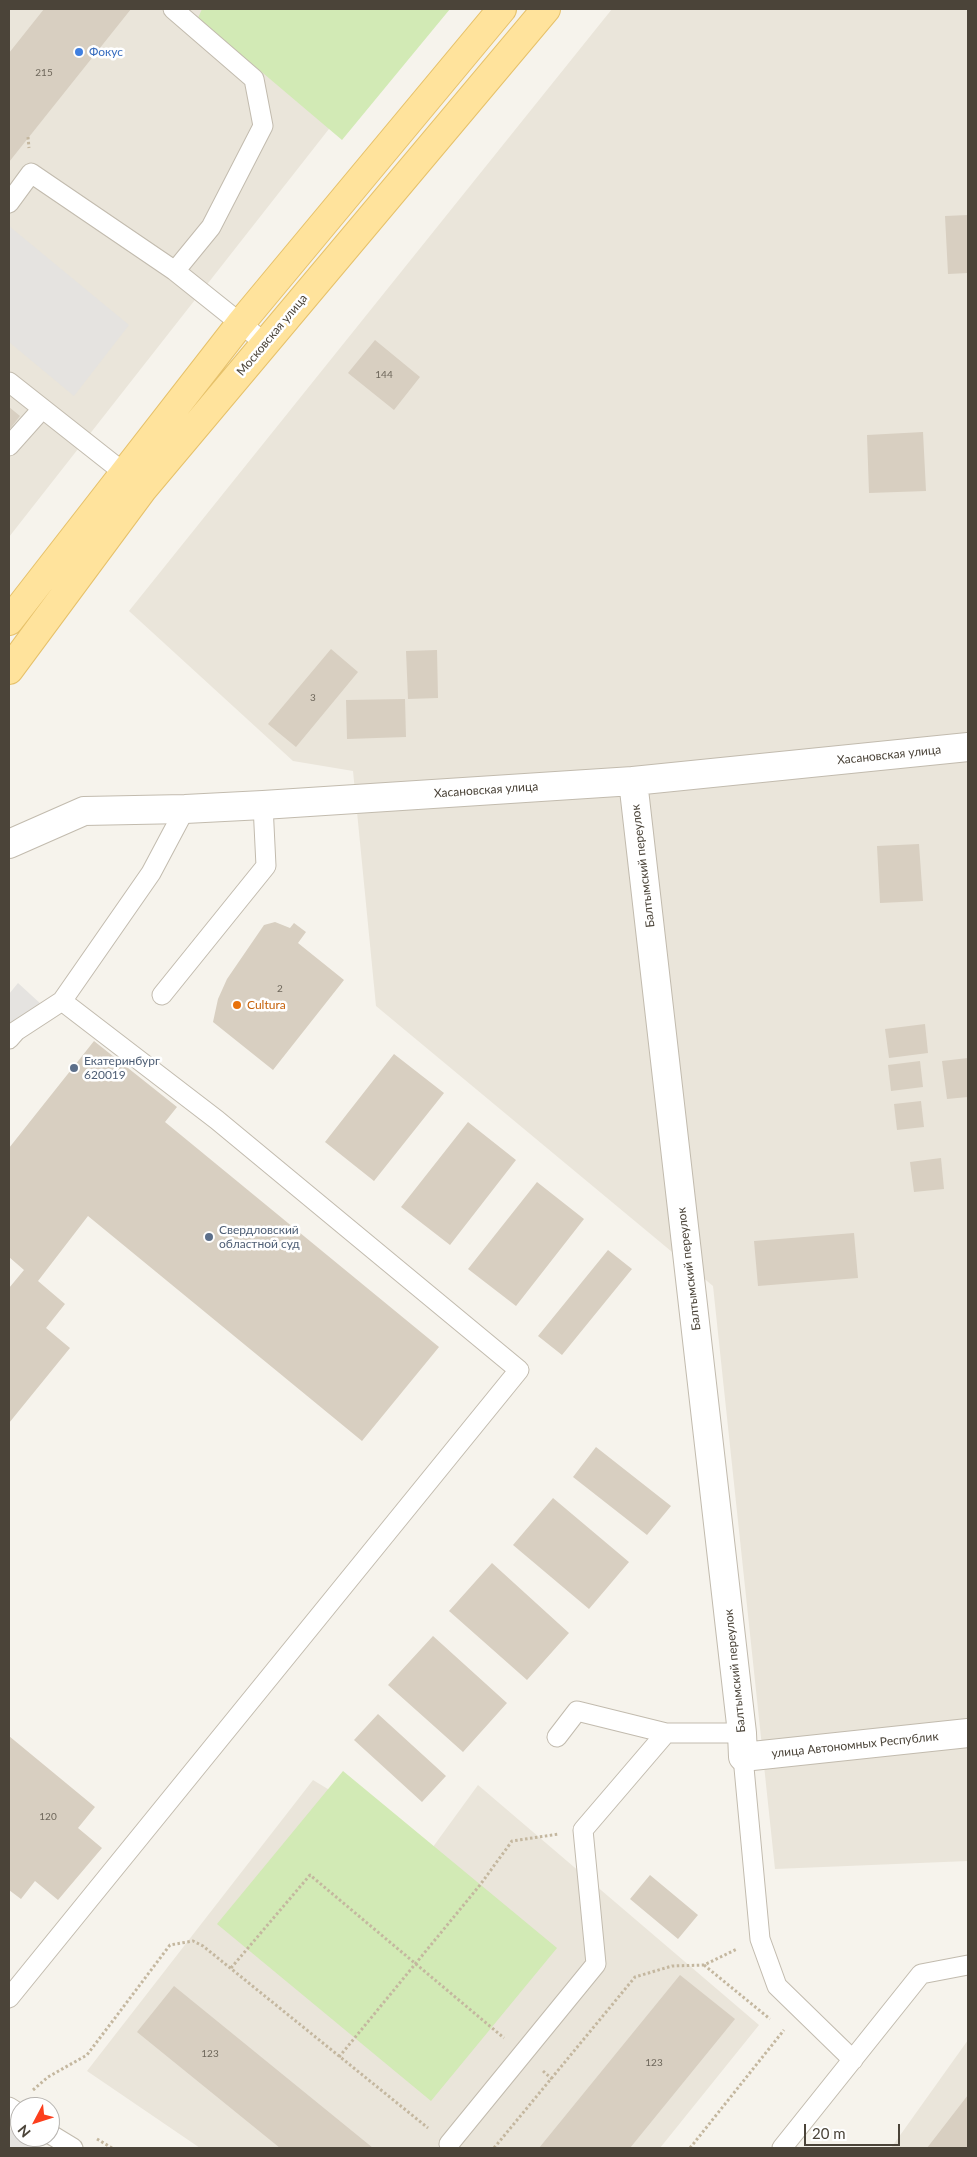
<!DOCTYPE html>
<html>
<head>
<meta charset="utf-8">
<style>
	body { margin:0 }
	#map { position:relative; width:977px; height:2157px; overflow:hidden; background:#f6f3ec; font-family:Lato,sans-serif }
	canvas { display:block }
	.frame { position:absolute; inset:0; border:10px solid #4b4439; pointer-events:none }
	.north { position:absolute; left:10px; top:2097px; width:50px; height:50px; box-sizing:border-box; background:#fff; border:1px solid #b7b4b0; border-radius:50%; rotate:230deg; font-size:14px; font-weight:700; line-height:20px; text-align:center; color:#4b4439 }
	.north::after { content:''; display:block; margin:auto; width:18px; height:22px; background:#fc3f1d; clip-path:polygon(50% 0,100% 100%,50% 72%,0 100%) }
	.scale { position:absolute; left:804px; top:2124px; width:96px; height:22px; box-sizing:border-box; border:2px solid #4b4439; border-top:0; padding-left:6px; font-size:15px; line-height:18px; white-space:nowrap; color:#4b4439; -webkit-text-stroke:4px #fff; paint-order:stroke }
</style>
</head>
<body>
<div id="map">
<canvas width="977" height="2157"></canvas>
<div class="frame"></div>
<div class="north">N</div>
<div class="scale">20 m</div>
</div>
<script>
const c = document.querySelector('canvas').getContext('2d');
c.lineJoin = 'round';
function fillPath(path, color) { c.fillStyle = color; c.fill(path, 'evenodd'); }
function stroke(path, color, width, dash) { c.strokeStyle = color; c.lineWidth = width; c.lineCap = dash ? 'butt' : 'round'; c.setLineDash(dash || []); c.stroke(path); }
function write(font, color, halo, rows, align = 'center') {
  c.font = font + ' Lato,sans-serif'; c.lineWidth = 5; c.setLineDash([]); c.textBaseline = 'middle'; c.strokeStyle = halo; c.fillStyle = color; for (const [text, x, y, turn = 0] of rows) {
    c.save(); c.translate(x, y); c.rotate((+turn || 0) * Math.PI / 180); c.textAlign = isNaN(turn) ? turn : align; if (halo) c.strokeText(text, 0, 0); c.fillText(text, 0, 0); c.restore();
  }
}
const residential = new Path2D(`
	M9,9H423L9,537Z
	M612,9H968V1861L775,1869L713,1286L376,1006L353,771L293,761L129,611Z
	M313,1780L430,1851L478,1785L759,2025L660,2148H200L87,2071Z
	M968,2040V2148H891Z`);
const green = new Path2D(`
	M202,9H450L342,140L198,18Z
	M343,1771L557,1948L431,2101L217,1924Z`);
const parking = new Path2D(`
	M9,226L129,325L74,396L9,342Z
	M18,983L42,1005L9,1044V994Z
	M9,2128L20,2137L40,2148H9Z`);
const building = new Path2D(`
	M44,9H131L9,162V53Z
	M968,215V273L948,274L945,216Z
	M375,340L420,377L394,410L348,373Z
	M9,407L20,416L9,430Z
	M923,432L926,491L869,493L867,435Z
	M331,649L358,672L296,747L268,724Z
	M437,650L438,698L408,699L406,651Z
	M405,699L406,737L347,739L346,700Z
	M919,844L923,901L880,903L877,846Z
	M275,922L290,928L294,923L306,932L298,943L344,980L273,1070L213,1022L218,999L227,979L264,925Z
	M925,1024L928,1053L889,1058L885,1029Z
	M94,1041L177,1107L165,1122L439,1347L362,1441L88,1216L38,1281L65,1304L46,1328L70,1348L9,1423V1288L24,1270L9,1257V1148Z
	M394,1054L444,1093L374,1181L325,1142Z
	M968,1058V1097L947,1099L942,1061Z
	M920,1061L923,1087L891,1091L888,1065Z
	M921,1101L924,1127L897,1130L894,1104Z
	M468,1122L516,1160L450,1245L401,1207Z
	M941,1158L944,1189L914,1192L910,1162Z
	M537,1182L584,1219L516,1306L468,1269Z
	M854,1233L858,1278L758,1286L754,1241Z
	M608,1250L632,1269L562,1355L538,1336Z
	M596,1447L671,1506L647,1535L573,1477Z
	M553,1498L629,1562L589,1609L513,1545Z
	M492,1563L569,1633L527,1680L449,1611Z
	M433,1636L507,1703L463,1752L388,1685Z
	M378,1714L446,1776L422,1802L354,1740Z
	M9,1736L95,1807L78,1828L102,1848L58,1900L35,1881L21,1899L9,1890Z
	M650,1875L698,1915L678,1939L630,1899Z
	M680,1975L735,2019L630,2148H539Z
	M174,1986L373,2148H280L137,2032Z
	M968,2095V2148H927Z`);
const path = new Path2D(`
	M28,137L29,148
	M704,1965L770,2019
	M231,1968L310,1875L504,2038
	M339,2057L480,1885L512,1841L559,1834
	M543,2071L552,2079
	M33,2090L48,2077L87,2055L170,1945L193,1941L203,1946L428,2128
	M97,2139L112,2148
	M494,2148L635,1977L672,1966L704,1965L737,1949
	M690,2148L784,2030`);
const lane = new Path2D(`
	M173,9L254,79L263,126L211,227L175,271
	M9,203L31,173L175,271L265,343
	M9,382L123,472
	M9,446L42,409
	M162,995L266,866L263,805
	M9,1039L16,1031L62,1001L151,873L185,809
	M557,1737L577,1711L666,1733
	M743,1757L760,1939L777,1986L853,2060
	M9,1998L519,1370L217,1120L62,1001
	M9,2107L20,2114
	M50,2134L73,2148
	M449,2144L596,1964L583,1830L666,1733H742
	M782,2148L921,1974L968,1965`);
const street = new Path2D(`
	M633,781L742,1733L743,1757L968,1733
	M9,844L84,811L185,809L263,805L633,781L968,747`);
const primary = new Path2D(`
	M9,621L240,324L502,9
	M9,670L143,489L546,9`);
const markers = [
	[79,52,5,"#3f7fe0"],
	[237,1005,5,"#e8710a"],
	[74,1068,5,"#5c6f8a"],
	[209,1237,5,"#5c6f8a"]
];
const numberNames = [
	["215",44,73],
	["144",384,375],
	["3",313,698],
	["2",280,989],
	["120",48,1817],
	["123",210,2054],
	["123",654,2063]
];
const shopNames = [
	["Фокус",89,52]
];
const streetNames = [
	["Московская улица",272,335,-50],
	["Хасановская улица",889,755,-6],
	["Хасановская улица",486,790,-4],
	["Балтымский переулок",643,866,-97],
	["Балтымский переулок",689,1269,-97],
	["Балтымский переулок",735,1671,-96],
	["улица Автономных Республик",855,1745,-6]
];
const foodNames = [
	["Cultura",247,1005]
];
const serviceNames = [
	["Екатеринбург",84,1061],
	["620019",84,1075],
	["Свердловский",219,1230],
	["областной суд",219,1244]
];
fillPath(residential, '#eae5da');
fillPath(green, '#d2eab5');
fillPath(parking, '#e5e3e0');
fillPath(building, '#d8cfc1');
stroke(lane, '#c2bbae', 21);
stroke(street, '#c2bbae', 30);
stroke(primary, '#e6c16a', 30);
stroke(path, '#c4b79f', 3, [2.5, 2.5]);
stroke(lane, '#fff', 19);
stroke(street, '#fff', 28);
stroke(primary, '#ffe39c', 28);
for (const [x, y, r, color] of markers) { const dot = new Path2D(); dot.arc(x, y, r, 0, 2 * Math.PI); c.fillStyle = color; c.fill(dot); stroke(dot, '#fff', 2); }
write('10px', '#6e675b', null, numberNames);
write('12px', '#366cbe', '#fff', shopNames, 'left');
write('12px', '#4b4439', '#fff', streetNames);
write('12px', '#c56008', '#fff', foodNames, 'left');
write('12px', '#4e5e75', '#fff', serviceNames, 'left');
</script>
</body>
</html>
